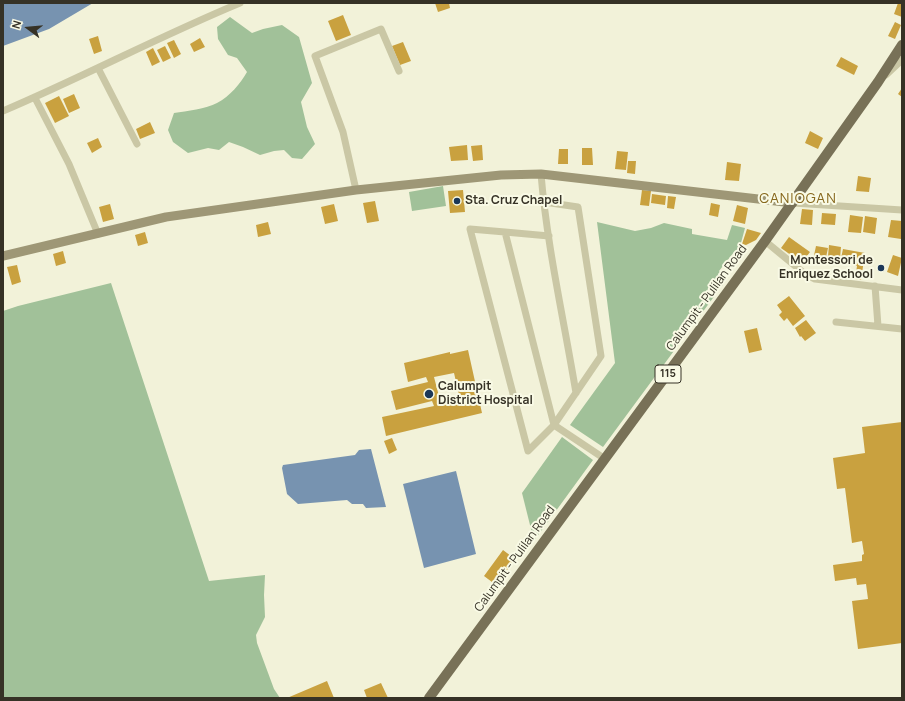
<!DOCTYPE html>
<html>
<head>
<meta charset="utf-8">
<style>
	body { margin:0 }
	#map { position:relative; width:905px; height:701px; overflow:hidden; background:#f2f2d9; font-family:Manrope,sans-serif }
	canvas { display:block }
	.frame { position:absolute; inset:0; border:4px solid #363226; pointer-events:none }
	.north { position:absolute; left:8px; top:8px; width:40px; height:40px; -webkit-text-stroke:3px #f9fae5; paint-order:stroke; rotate:286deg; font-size:11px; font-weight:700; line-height:16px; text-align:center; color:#363226 }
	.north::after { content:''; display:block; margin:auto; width:14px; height:18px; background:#363226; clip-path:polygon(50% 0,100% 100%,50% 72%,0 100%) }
</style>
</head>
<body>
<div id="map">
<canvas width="905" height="701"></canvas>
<div class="frame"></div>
<div class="north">N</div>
</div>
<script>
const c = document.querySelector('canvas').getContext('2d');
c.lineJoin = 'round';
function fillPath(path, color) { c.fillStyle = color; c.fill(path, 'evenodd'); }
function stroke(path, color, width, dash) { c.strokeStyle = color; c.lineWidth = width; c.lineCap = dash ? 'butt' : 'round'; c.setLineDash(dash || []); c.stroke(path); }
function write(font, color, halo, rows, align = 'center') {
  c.font = font + ' Manrope,sans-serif'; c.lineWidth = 4; c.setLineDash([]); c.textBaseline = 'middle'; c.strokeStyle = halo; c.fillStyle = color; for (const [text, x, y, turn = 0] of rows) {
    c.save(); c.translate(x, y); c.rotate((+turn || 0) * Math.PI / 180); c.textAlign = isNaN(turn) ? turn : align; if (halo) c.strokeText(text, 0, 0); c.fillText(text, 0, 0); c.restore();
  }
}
const green = new Path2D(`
	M230,17L252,33L263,29L282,25L299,37L312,83L301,102L307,127L315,144L302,159L292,158L284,150L274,151L260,155L243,147L229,142L219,150L208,148L188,153L173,142L168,130L174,113C187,111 206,109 217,103C230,96 240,84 247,72L237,58L228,55L218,39L217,27Z
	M443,186L446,206L412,211L409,192Z
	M597,222L635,231L651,228L664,223L692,229V234L727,240L732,225L745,228L738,254L734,252L719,271L727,279L603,447L570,425L615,363Z
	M111,283L209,581L265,575L264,595L265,617L256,635L257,643L274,689L280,698H3V311L18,306Z
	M562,437L593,460L534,541L522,493Z`);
const water = new Path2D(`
	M3,3H93L49,29L3,46Z
	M371,449L386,507L366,508L363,504H352L347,500L298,504L287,494L282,468L283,465L355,455L359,450Z
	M456,471L476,554L424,568L403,484Z`);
const building = new Path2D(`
	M435,3H449L450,8L438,12Z
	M898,3H902V17L894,14Z
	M343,15L351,35L336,41L328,21Z
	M895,22L901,25L895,39L888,36Z
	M98,36L102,51L94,54L89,39Z
	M200,38L205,47L194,52L190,44Z
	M174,40L181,54L174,58L167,43Z
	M403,42L411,61L400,65L392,46Z
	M165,46L171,58L163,62L157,50Z
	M153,48L160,62L152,66L146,52Z
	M841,57L858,66L854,75L836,66Z
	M902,88V97L898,94Z
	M74,94L80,108L69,113L63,99Z
	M59,96L69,116L55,123L45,103Z
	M150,122L155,133L140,139L136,129Z
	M810,131L823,138L818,149L805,143Z
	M98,138L102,147L92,153L87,143Z
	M467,145L468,160L451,161L449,147Z
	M482,145L483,160L473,161L471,146Z
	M582,148H592L593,165H582Z
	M559,149H568V164H558Z
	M617,151L628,152L626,170L615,169Z
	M628,161H636L635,174L627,173Z
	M727,162L741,164L739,181L725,180Z
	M858,176L871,178L869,192L856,191Z
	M463,190L465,212L450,213L448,191Z
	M642,190L651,191L649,206L640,205Z
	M652,194L666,196L665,205L651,203Z
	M668,196L676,197L674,209L667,208Z
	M375,201L379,221L367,223L363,203Z
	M711,203L720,205L718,217L709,215Z
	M110,204L114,219L103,222L99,207Z
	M334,204L338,221L325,224L321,207Z
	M737,205L748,208L745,224L733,221Z
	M802,209L813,210L812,225L800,224Z
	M822,213L836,214L835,225L821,224Z
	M850,215L863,217L861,233L848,232Z
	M865,216L877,218L875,234L863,232Z
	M891,220L902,221L901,239L888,237Z
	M268,222L271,234L258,237L256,225Z
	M747,229L761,233L756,240L746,245L742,244Z
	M145,232L148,243L138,246L135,235Z
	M789,237L810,252L802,263L781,248Z
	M829,245L841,247L840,258L828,256Z
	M816,246L828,248L825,262L813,260Z
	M843,249L865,253L861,280L855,279L857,266L840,263Z
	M63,251L66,263L56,266L53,254Z
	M893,255L902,258L898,276L887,272Z
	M17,265L21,282L12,285L7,267Z
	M789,296L805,316L793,326L787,318L784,321L779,315L782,312L777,305Z
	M806,320L816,333L805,341L801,336L800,337L795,328Z
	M757,328L762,350L749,353L744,331Z
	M468,350L482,413L386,436L382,417L434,406L432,401L396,410L391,391L428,382L426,377L408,382L404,363L450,352V354ZM454,373L460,399L441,404L434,377Z
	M902,422V643L858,649L852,601L868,599L866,584L857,585L856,578L835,581L833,565L862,561V555L864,554L862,541L852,543L845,488L837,489L833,458L865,453L862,427Z
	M392,438L397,450L389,454L384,441Z
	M503,550L515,559L496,585L484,576Z
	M327,681L334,698H287Z
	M381,683L388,698H367L364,690Z`);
const street = new Path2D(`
	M98,68L137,144
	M886,75L902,60
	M35,98L69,164L98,234
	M3,111C83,77 160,36 240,3
	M541,174C547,247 564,320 576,393
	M356,190L343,132L315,56L381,29L399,71
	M793,203L902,210
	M505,232L470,229L528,451L554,425L601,356L578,207L544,202
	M549,236L505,232L554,425L605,459
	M765,241L805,274L815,279L902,290
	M875,286L878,326
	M836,322L902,329`);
const secondary = new Path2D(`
	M3,256L166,217L356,190L501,175L541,174L793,203`);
const primary = new Path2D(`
	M429,698L765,241L878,82L902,45`);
const markers = [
	[457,201,4,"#1b3758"],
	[881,268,4,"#1b3758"],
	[429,394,5,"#1b3758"]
];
const shields = [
	[668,374,26]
];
const shieldNames = [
	["115",668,374]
];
const poiNames = [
	["Sta. Cruz Chapel",465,201],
	["Montessori de",873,261,"right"],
	["Enriquez School",873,275,"right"],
	["Calumpit",438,387],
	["District Hospital",438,401]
];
const streetNames = [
	["Calumpit - Pulilan Road",707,298,-54],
	["Calumpit - Pulilan Road",515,559,-54]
];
const quarterNames = [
	["CANIOGAN",798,199]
];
fillPath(green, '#a1c199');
fillPath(water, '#7793b0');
fillPath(building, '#c9a13f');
stroke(street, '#cac7a5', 7);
stroke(secondary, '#9e9776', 9);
stroke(primary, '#787157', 10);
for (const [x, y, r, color] of markers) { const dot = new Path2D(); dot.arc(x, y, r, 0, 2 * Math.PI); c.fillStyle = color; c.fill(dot); stroke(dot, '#f9fae5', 1.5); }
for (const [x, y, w] of shields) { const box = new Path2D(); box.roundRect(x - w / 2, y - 9, w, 18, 3); c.fillStyle = '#f9fae5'; c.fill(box); stroke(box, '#363226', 1); }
write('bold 11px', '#363226', null, shieldNames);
write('bold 12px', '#363226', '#f9fae5', poiNames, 'left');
write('12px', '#363226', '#f9fae5', streetNames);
c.letterSpacing = '1px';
write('14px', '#87681d', '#f9fae5', quarterNames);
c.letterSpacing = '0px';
</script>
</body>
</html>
